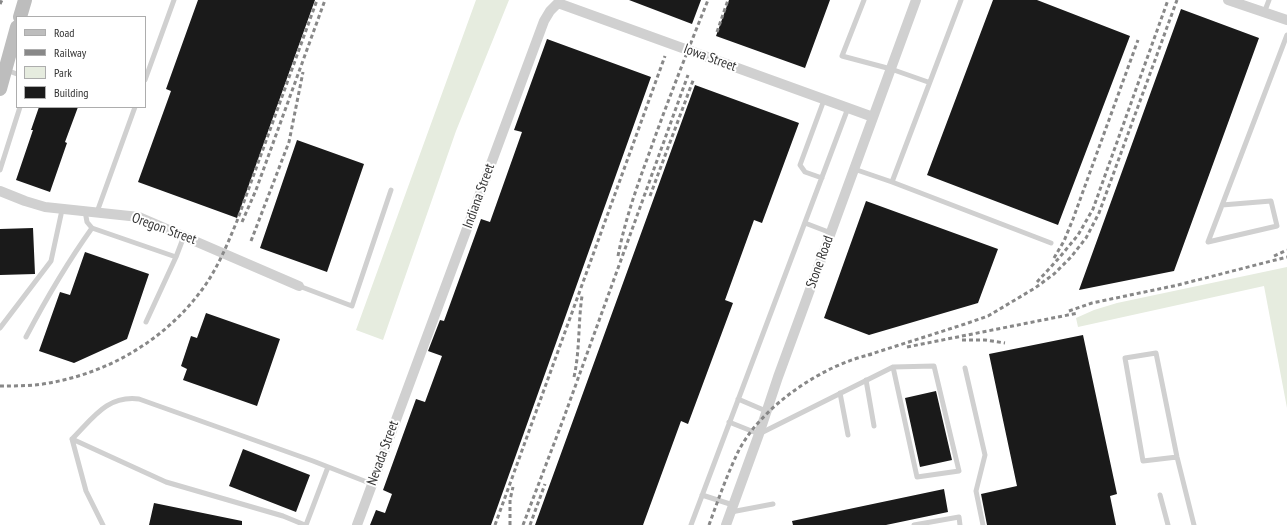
<!DOCTYPE html>
<html>
<head>
<meta charset="utf-8">
<style>
	body { margin:0 }
	#map { position:relative; width:1287px; height:525px; overflow:hidden; background:#fff; font-family:"PT Sans Narrow",sans-serif }
	canvas { display:block }
	.legend { position:absolute; left:16px; top:16px; width:130px; height:92px; box-sizing:border-box; background:#fff; border:1px solid #adadad; margin:0; padding:5px 7px; list-style:none; font-size:12px; color:#333 }
	.legend li { display:flex; align-items:center; gap:8px; height:20px }
	.legend b { width:20px; border:1px solid #adadad }
</style>
</head>
<body>
<div id="map">
<canvas width="1287" height="525"></canvas>
<ul class="legend">
<li><b style="height:5px;background:#bdbdbd"></b>Road</li>
<li><b style="height:5px;background:#888"></b>Railway</li>
<li><b style="height:11px;background:#e6ecdf"></b>Park</li>
<li><b style="height:11px;background:#1a1a1a"></b>Building</li>
</ul>
</div>
<script>
const c = document.querySelector('canvas').getContext('2d');
c.lineJoin = 'round';
function fillPath(path, color) { c.fillStyle = color; c.fill(path, 'evenodd'); }
function stroke(path, color, width, dash) { c.strokeStyle = color; c.lineWidth = width; c.lineCap = dash ? 'butt' : 'round'; c.setLineDash(dash || []); c.stroke(path); }
function write(font, color, halo, rows, align = 'center') {
  c.font = font + ' "PT Sans Narrow",sans-serif'; c.lineWidth = 4; c.setLineDash([]); c.textBaseline = 'middle'; c.strokeStyle = halo; c.fillStyle = color; for (const [text, x, y, turn = 0] of rows) {
    c.save(); c.translate(x, y); c.rotate((+turn || 0) * Math.PI / 180); c.textAlign = isNaN(turn) ? turn : align; if (halo) c.strokeText(text, 0, 0); c.fillText(text, 0, 0); c.restore();
  }
}
const green = new Path2D(`
	M476,0H509L456,131L383,340L356,330Z
	M1287,267V408L1264,286L1078,327L1076,318L1094,310L1117,303Z`);
const building = new Path2D(`
	M198,0H315L237,218L138,182L171,91L166,89Z
	M629,0H701L692,24Z
	M729,0H830L805,68L716,36Z
	M993,0H1037L1130,36L1058,225L927,175Z
	M1181,9L1259,38L1174,271L1079,290Z
	M547,39L651,77L491,525H370L376,510L385,513L392,494L383,490L416,399L425,402L442,356L428,351L440,320L444,321L481,219L490,222L522,132L514,130Z
	M695,85L799,123L762,223L754,220L725,300L733,303L688,424L681,421L643,525H535Z
	M39,107H78L65,142L67,143L50,192L16,180L33,130H31Z
	M297,140L364,164L327,272L260,248Z
	M866,201L998,249L978,303L869,335L824,318Z
	M33,228L35,274L0,275V229Z
	M85,252L149,274L127,339L74,363L39,351L60,292L70,295Z
	M206,313L280,339L257,406L183,380L187,369L181,366L191,336L197,338Z
	M1083,335L1117,494L1110,496L1116,525H987L981,494L1017,486L989,354Z
	M936,391L952,460L920,467L905,398Z
	M243,449L310,475L296,512L229,486Z
	M944,489L948,512L886,525H793L792,521Z
	M154,503L242,521V525H149Z`);
const lane = new Path2D(`
	M864,0L842,56L891,69L928,82
	M961,0L892,182L1051,243
	M1264,13L1269,0
	M6,70L17,74
	M145,80L174,0
	M854,169L892,182
	M0,170L20,107
	M822,178L805,172L800,165L824,100
	M1222,205L1271,201L1277,226L1208,242L1287,35
	M85,211L87,222L92,228L176,257L146,322
	M97,212L135,107
	M805,223L831,233
	M176,257L184,236
	M299,286L352,306L391,190
	M0,328L51,261L62,210
	M26,337C46,299 67,263 92,228
	M965,368L985,455L976,491L983,525
	M866,380L874,426
	M840,393L848,435
	M738,399L766,411
	M729,422L759,434L893,367L934,366L959,471L917,477L893,367
	M72,439C93,418 107,395 139,399L313,461L372,484
	M72,439L166,482L283,516L305,525
	M72,439L86,491L103,525
	M1177,457L1143,461L1125,358L1156,353L1177,457L1194,525
	M702,495L733,505
	M1160,495L1168,525
	M731,512L773,504
	M306,525L328,467
	M691,525L848,108
	M914,525L959,517L960,525`);
const street = new Path2D(`
	M1228,0L1287,20
	M0,191L25,201L45,207L139,217L299,286
	M357,525L544,21L550,11L558,3L873,117
	M726,525L759,434L778,377L916,0`);
const secondary = new Path2D(`
	M20,17L25,0
	M0,89L17,27`);
const rail = new Path2D(`
	M0,4L2,0
	M717,32L728,0
	M650,196L694,78
	M242,222L256,190L325,0
	M251,241L289,142L303,72
	M618,256C625,220 637,186 650,151C668,100 688,50 708,0
	M1274,256L1287,250
	M1054,258L1064,241L1073,219L1138,40
	M1037,282L1059,258L1078,235L1093,209L1168,0
	M1069,311L1092,303L1178,285L1287,257
	M962,340H985L1005,343
	M907,347L1078,313
	M868,355L965,324L988,316L1035,288L1054,274L1071,257L1086,238L1099,213L1177,0
	M574,377C580,350 578,323 582,296
	M0,386C18,386 37,386 54,382C112,371 166,338 201,291C217,270 227,245 237,221L317,0
	M495,525L665,56
	M510,525V500L513,487
	M523,525L563,420L688,75
	M530,525L545,484
	M709,525C718,500 727,475 738,452C761,406 824,364 873,354`);
const streetNames = [
	["Iowa Street",710,58,20],
	["Indiana Street",479,196,-70],
	["Oregon Street",164,229,20],
	["Stone Road",820,262,-70],
	["Nevada Street",383,453,-70]
];
fillPath(green, '#e6ecdf');
fillPath(building, '#1a1a1a');
stroke(lane, '#d0d0d0', 5);
stroke(street, '#d0d0d0', 10);
stroke(secondary, '#bdbdbd', 14);
stroke(rail, '#888', 3, [4, 3]);
write('14px', '#333', '#fff', streetNames);
</script>
</body>
</html>
